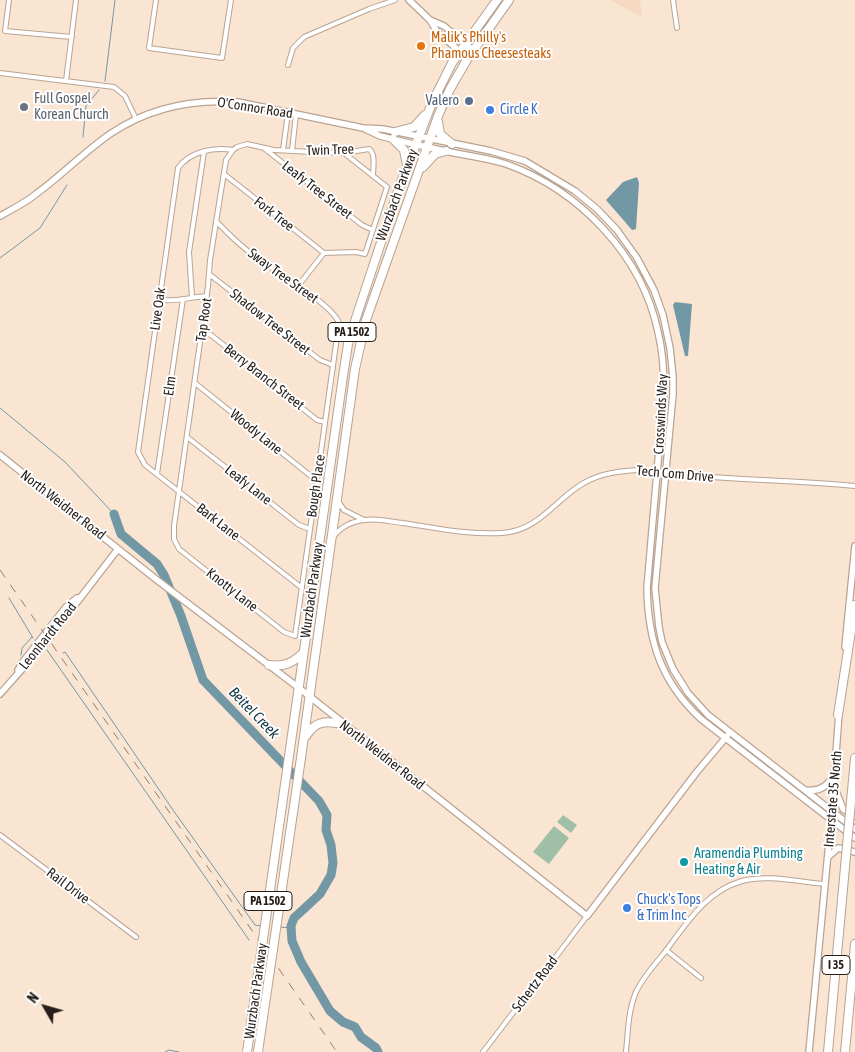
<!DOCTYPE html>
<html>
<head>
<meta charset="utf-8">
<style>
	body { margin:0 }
	#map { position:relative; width:855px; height:1052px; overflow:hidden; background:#fae4d2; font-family:"Asap Condensed",sans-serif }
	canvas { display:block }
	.north { position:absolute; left:20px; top:982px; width:50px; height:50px; -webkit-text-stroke:4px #fff; paint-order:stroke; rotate:308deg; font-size:14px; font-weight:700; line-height:20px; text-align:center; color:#261e18 }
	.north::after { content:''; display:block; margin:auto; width:18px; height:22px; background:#261e18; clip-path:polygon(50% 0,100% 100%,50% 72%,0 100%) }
</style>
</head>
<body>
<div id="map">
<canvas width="855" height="1052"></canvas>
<div class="north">N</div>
</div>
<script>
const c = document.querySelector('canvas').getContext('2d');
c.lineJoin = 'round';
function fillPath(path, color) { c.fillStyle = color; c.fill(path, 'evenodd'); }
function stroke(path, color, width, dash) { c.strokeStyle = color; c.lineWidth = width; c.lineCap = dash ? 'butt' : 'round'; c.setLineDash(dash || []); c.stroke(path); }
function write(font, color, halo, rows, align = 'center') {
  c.font = font + ' "Asap Condensed",sans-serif'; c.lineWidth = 4; c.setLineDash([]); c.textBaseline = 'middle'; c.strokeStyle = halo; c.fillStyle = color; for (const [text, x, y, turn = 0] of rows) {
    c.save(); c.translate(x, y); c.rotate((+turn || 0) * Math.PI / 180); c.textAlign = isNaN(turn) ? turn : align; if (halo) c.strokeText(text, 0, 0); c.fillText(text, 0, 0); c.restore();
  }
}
const built = new Path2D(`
	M610,0H640L642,17L612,1Z`);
const green = new Path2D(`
	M563,815L577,825L571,833L557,822Z
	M554,826L569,838L549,864L533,852Z`);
const water = new Path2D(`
	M637,177L639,183L636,229L632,230L606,200L623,182Z
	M675,302L692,304L688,356H685L673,305Z`);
const stream = new Path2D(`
	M105,81L115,0
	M83,137L86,106L99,90
	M0,258L40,228L67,185
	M0,408L65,462L114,514
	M9,598L33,638
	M47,650L249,940
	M63,653L65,652L173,810L255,925L261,926
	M21,655L22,648L32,637
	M280,927L291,928
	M165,1052L169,1050L179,1052`);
const river = new Path2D(`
	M114,514L121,534L157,564L164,575L181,616L203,680L319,801L327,815L326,830L331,845L333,863L331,875L320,894L294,918L291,926L292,941L301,962L330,1011L343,1022L355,1027L361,1037L376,1048L378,1052`);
const street = new Path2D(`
	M9,0L5,31L72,37
	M156,0L149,48L222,58L231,0
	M673,0L677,28
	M288,65L293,48L304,37L369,9L395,0
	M0,73L114,87L125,96L136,119
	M66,81L76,0
	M265,149L362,225L373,230
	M233,150C214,147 190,151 178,168L138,452L145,465L302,588
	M283,150L288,113
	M292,151L296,114
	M224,174L324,253
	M216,221C229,235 242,247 257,258C275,271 332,304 339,323L295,636L284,632L179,549L174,539V526L208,286L210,260L226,160L233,150L237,147L247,144L274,150L313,152L344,153L369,149C376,154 373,167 373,176
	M324,253L356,252L365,254L387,187L344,153
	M209,274L320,360L333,365
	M298,286L324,253
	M192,297L189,252L204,152
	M159,300C175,302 191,297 207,296
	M202,332L211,335L317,420L325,422
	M195,383L317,481
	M187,437L299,525L310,529
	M157,474L183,299
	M338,501L344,510L364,520
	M333,537C341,527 352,521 365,520C378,518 391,522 403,523C436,528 469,535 502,533C537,531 553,503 579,486C596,474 617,471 637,470C709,480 783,479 855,486
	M0,835L136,937
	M666,950L701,978
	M483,1052L587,916
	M626,1052C628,1032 628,1011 636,992C643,977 655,964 665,952C686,924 706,891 742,881C768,874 798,882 825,884`);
const secondary = new Path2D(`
	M409,0L430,20L438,33L468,58
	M430,20L444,26L473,50
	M365,129L380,136C403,142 427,147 450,152C469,156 488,158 506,164C579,190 642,255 658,332C663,352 664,372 664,392L647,588C648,641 661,682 701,719L855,838
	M0,216C13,209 25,203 36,194C62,175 84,152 110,134C148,108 193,99 238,102L363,128L383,129L491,151L525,161L575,191L597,209L617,230L637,258L654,290L663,315L670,348L673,377V394L655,588L659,627L662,642L673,669L688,693L708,715L855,829
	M0,455L157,580L299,688L587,916L696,773L727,736
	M845,647L855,546
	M18,670L22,663L66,607L77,598
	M0,694L47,641L118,549
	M835,789L843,809L855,816
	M805,790C818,792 828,787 834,774
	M828,857L838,848L855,852
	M809,1052L831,821L839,713`);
const highway = new Path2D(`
	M438,122L440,134L452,144
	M395,132L414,127L425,115
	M393,139L404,150L407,165
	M423,167L435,154L446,151
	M269,665C284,667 293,663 303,653
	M838,715L855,605
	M306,736C316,720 326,721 343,724
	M290,749L343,376L348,344L354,324L400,185L432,103L452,63L497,0
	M301,758L355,369L366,320L438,116L450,89L468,58L509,0
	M853,780L855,758
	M828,1052L844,878
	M845,1052L855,944`);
const rail = new Path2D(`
	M0,570L337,1052`);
const highwayBridge = new Path2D(`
	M844,878L853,780
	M247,1052L290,749
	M258,1052L301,758`);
const markers = [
	[421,46,5,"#e8710a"],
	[469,101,5,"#5c6f8a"],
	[24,107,5,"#6b7280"],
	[490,110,5,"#3f7fe0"],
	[684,862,5,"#0f9aa8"],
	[627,908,5,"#3f7fe0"]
];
const shields = [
	[352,332,48],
	[268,901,48],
	[836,965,28]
];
const shieldNames = [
	["PA 1502",352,332],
	["PA 1502",268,901],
	["I 35",836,965]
];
const foodNames = [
	["Malik's Philly's",431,38],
	["Phamous Cheesesteaks",431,54]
];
const worshipNames = [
	["Full Gospel",34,99],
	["Korean Church",34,115]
];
const serviceNames = [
	["Valero",459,101]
];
const streetNames = [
	["O'Connor Road",255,108,9],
	["Twin Tree",330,150,-2],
	["Leafy Tree Street",317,190,38],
	["Wurzbach Parkway",397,195,-70],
	["Fork Tree",274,214,38],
	["Sway Tree Street",283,276,36],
	["Live Oak",158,309,-82],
	["Tap Root",204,320,-82],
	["Shadow Tree Street",270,322,38],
	["Berry Branch Street",264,377,38],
	["Elm",170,386,-82],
	["Crosswinds Way",661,414,-87],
	["Woody Lane",256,432,39],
	["Tech Com Drive",675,474,5],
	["Leafy Lane",248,485,38],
	["Bough Place",316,486,-82],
	["North Weidner Road",63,505,38],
	["Bark Lane",218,522,38],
	["Knotty Lane",232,590,38],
	["Wurzbach Parkway",312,590,-82],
	["Leonhardt Road",48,636,-51],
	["North Weidner Road",382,755,38],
	["Interstate 35 North",833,799,-85],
	["Rail Drive",68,886,37],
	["Schertz Road",535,984,-53],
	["Wurzbach Parkway",256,991,-82]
];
const shopNames = [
	["Circle K",500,110],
	["Chuck's Tops",637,900],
	["& Trim Inc",637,916]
];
const cultureNames = [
	["Aramendia Plumbing",694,854],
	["Heating & Air",694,870]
];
const waterNames = [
	["Beitel Creek",254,713,46]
];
fillPath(built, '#f5d9c2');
fillPath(green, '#a0bfa9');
fillPath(water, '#7298a6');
stroke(stream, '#7298a6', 1);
stroke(river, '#7298a6', 9);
stroke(street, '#b9a493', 6);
stroke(secondary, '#b9a493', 8);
stroke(highway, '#b9a493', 10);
stroke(street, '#fff', 4);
stroke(secondary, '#fff', 5.5);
stroke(highway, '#fff', 8);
stroke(rail, '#8e7f73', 1, [9, 9]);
stroke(highwayBridge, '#b9a493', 10, []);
stroke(highwayBridge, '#fff', 8);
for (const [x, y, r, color] of markers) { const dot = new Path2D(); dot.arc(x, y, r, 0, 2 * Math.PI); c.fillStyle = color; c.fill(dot); stroke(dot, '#fff', 2); }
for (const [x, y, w] of shields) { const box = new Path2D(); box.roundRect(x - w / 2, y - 9.5, w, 19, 4); c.fillStyle = '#fff'; c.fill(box); stroke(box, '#261e18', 1); }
write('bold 12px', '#261e18', null, shieldNames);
write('14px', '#c56008', '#fff', foodNames, 'left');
write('14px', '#5b616d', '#fff', worshipNames, 'left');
write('14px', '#4e5e75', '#fff', serviceNames, 'right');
write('14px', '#261e18', '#fff', streetNames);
write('14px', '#366cbe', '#fff', shopNames, 'left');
write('14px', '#0d838f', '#fff', cultureNames, 'left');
write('italic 15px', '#123642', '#fff', waterNames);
</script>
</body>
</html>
